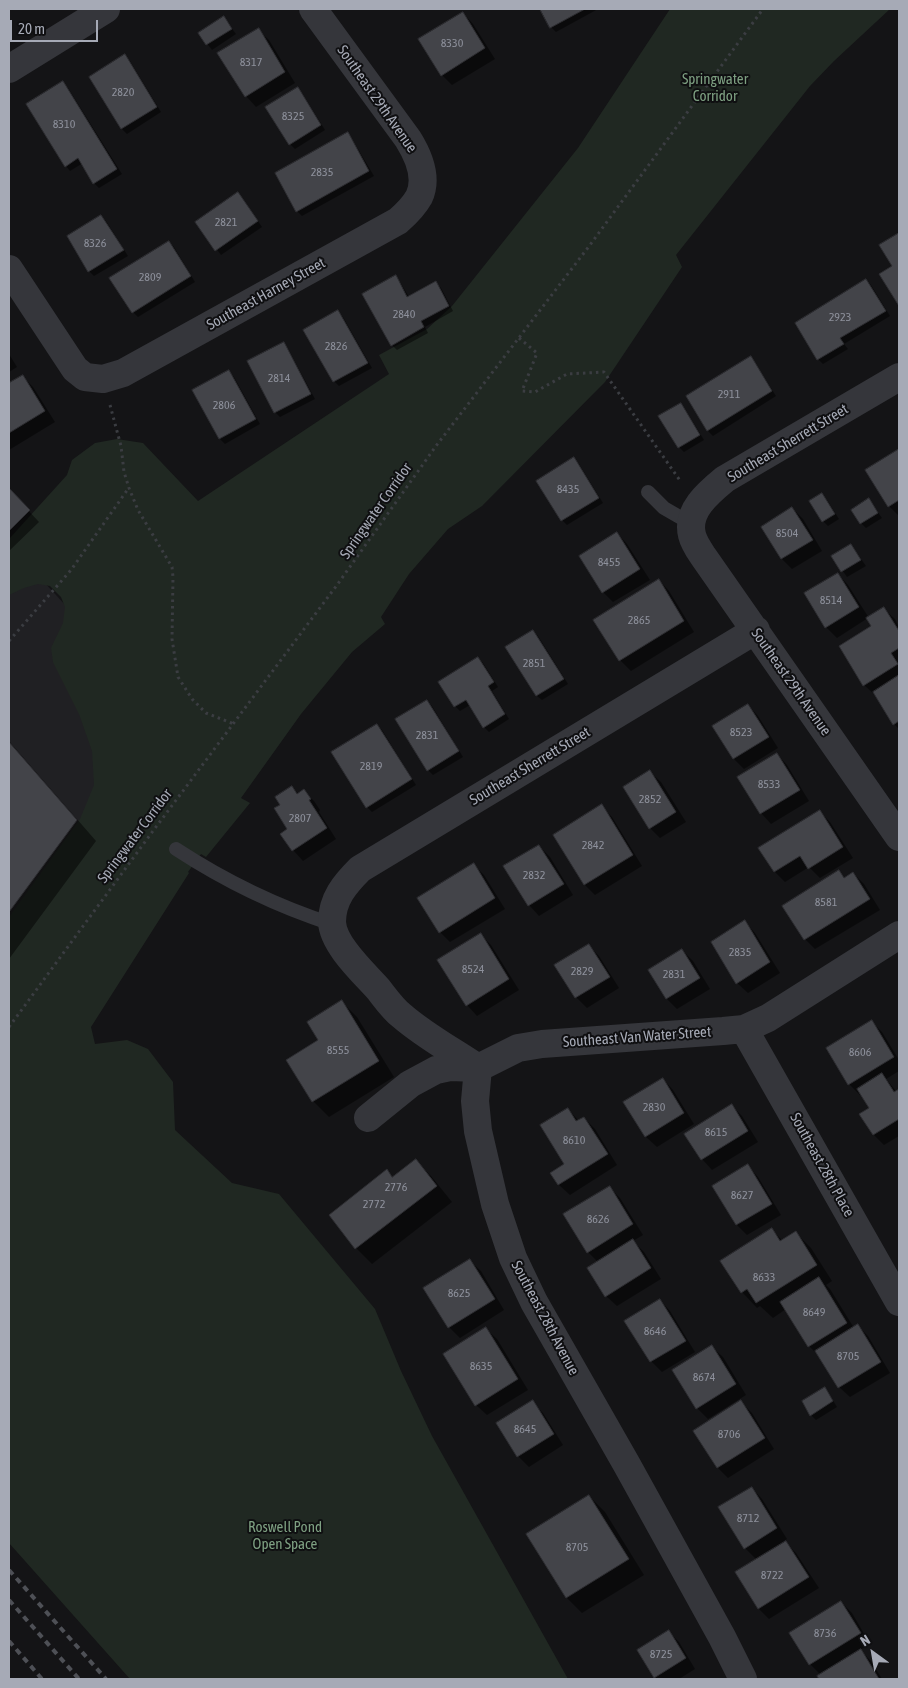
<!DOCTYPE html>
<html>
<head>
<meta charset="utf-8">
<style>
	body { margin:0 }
	#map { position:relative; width:908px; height:1688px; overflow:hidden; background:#141416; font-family:"Asap Condensed",sans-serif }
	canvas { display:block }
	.frame { position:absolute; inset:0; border:10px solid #a6aab6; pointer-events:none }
	.north { position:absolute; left:848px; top:1628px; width:50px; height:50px; -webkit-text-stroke:4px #0f0f11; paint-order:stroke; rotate:328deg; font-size:14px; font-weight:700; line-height:20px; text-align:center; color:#a6aab6 }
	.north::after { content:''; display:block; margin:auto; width:18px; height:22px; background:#a6aab6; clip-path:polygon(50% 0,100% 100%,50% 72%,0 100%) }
	.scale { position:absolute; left:10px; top:20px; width:88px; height:22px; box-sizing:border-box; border:2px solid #a6aab6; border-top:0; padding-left:6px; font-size:15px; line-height:18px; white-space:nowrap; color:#a6aab6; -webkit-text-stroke:4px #0f0f11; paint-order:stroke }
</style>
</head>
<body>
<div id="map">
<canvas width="908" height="1688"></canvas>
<div class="frame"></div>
<div class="north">N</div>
<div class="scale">20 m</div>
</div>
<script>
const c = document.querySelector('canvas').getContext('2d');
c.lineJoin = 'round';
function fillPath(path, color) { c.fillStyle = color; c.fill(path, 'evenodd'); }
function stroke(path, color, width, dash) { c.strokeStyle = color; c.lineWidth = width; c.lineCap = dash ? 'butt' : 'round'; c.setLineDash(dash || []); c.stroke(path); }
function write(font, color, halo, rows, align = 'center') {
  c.font = font + ' "Asap Condensed",sans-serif'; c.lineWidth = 4; c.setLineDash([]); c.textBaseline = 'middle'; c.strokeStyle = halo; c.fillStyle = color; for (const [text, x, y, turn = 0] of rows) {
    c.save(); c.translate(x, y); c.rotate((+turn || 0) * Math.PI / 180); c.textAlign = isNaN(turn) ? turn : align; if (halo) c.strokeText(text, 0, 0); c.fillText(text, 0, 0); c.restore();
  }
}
const built = new Path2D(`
	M9,544L172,721L9,942Z`);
const green = new Path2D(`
	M670,9H890L834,61L810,86L676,255L682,267L605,382L482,506L448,529L409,574L381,617L385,624L352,652L301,714L241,798L250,803L206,857L201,854L188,872L189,873L91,1027L95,1044L127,1040L148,1049L173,1082L175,1130L232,1183L279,1194L375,1309L401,1371L432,1436L568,1679H130L9,1543V917L80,819L94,785L92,751L79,714L53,662L51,648L63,623L65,607L61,597L50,586L38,584L24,588L9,595V539L67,475L72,460L95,443L117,439L143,443L198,501L389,374L379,355L427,329L452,306L578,148Z`);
const shadow = new Path2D(`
	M541,9H598L556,32L551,27Z
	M463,13L473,24L495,59L452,85L442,75Z
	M224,18L236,34L212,50L199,33Z
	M258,30L269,40L295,83L256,107L246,96Z
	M125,56L130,61L161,112L127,134L122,129L91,77Z
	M63,83L68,88L122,174L99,188L94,183L83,163L70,171L66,166Z
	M297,88L302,93L325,130L295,149L290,144L267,107Z
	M347,134L352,139L374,176L302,216L297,211L276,174Z
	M243,199L262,227L221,255L197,223Z
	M101,216L106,221L128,256L94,276L89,271Z
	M899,235V304L881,274L894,266L881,246Z
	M169,242L174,247L195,282L138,317L133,312Z
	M395,277L400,282L409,297L436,283L441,288L453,311L425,327L428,333L397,350L392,345Z
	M866,280L871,285L890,316L844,344L848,349L823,364L818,359Z
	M338,312L343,317L372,368L339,386L334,381Z
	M283,344L288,349L315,399L280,417L275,412Z
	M9,354L17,367L9,372Z
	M750,358L755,363L776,396L713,436L708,431L688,397Z
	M229,372L234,377L260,424L225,444L220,439L194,391Z
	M22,376L33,387L55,422L9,450V385Z
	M680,404L685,409L704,440L684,452L679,447Z
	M899,451V516L889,506L867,470Z
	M574,459L579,464L603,503L567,525L562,520Z
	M9,490L39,522L9,551Z
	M822,495L827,500L839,519L828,526L823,521Z
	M869,500L882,518L866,528L861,523Z
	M792,508L803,519L822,551L792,569L782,559Z
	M617,533L627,544L650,580L613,602L603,592Z
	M851,545L866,566L847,577L833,557Z
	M838,574L848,585L869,618L884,609L895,619L899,627V729L894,724L876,695H875L864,685L873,626L868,618L837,638L826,627Z
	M659,580L669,591L694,632L631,671L620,660L595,620Z
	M533,631L538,636L568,684L542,700L537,696Z
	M478,658L483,663L498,687L492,691L509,719L489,732L484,727L470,705L460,711L455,706Z
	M427,701L432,706L463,757L433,775L428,770Z
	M748,705L758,716L778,748L744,769L734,759L714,726Z
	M377,725L382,730L416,785L372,812L367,807Z
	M9,741L96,841L9,959Z
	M777,754L787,765L809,801L771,824L761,813Z
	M650,772L661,782L686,822L660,838L650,828Z
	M292,788L299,794L304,791L314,801L320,810L319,812L336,839L303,861L293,850L281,805Z
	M601,806L612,817L642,866L595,895L585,885L555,835Z
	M819,811L830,822L853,858L820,878L809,867L785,882L775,872L760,848Z
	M539,846L550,857L573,895L539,916L529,905Z
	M474,865L484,875L505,909L450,942L440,932Z
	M839,872L845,878L853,873L864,884L880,910L815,949L805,939Z
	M745,922L755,933L780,973L748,993L737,983Z
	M480,934L491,945L519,990L477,1016L467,1005Z
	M588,945L599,956L619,988L587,1008L576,997L556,965Z
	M682,950L693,961L710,989L677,1009L667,999Z
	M342,1002L357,1017L394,1077L329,1117L313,1101L320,1041Z
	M871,1021L882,1032L899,1060V1071L886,1079L897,1092L899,1091V1136L884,1145L874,1135L861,1114L870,1108L861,1094L860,1095L849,1084Z
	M663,1079L673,1090L694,1124L657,1147L646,1137L625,1102Z
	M732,1106L742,1116L758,1142L712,1170L702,1159Z
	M568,1109L578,1120L584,1118L595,1129L617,1165L570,1195L559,1185L552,1173L566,1165Z
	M416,1161L431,1176L452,1202L372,1264L356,1248L330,1215L387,1171L394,1178Z
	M748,1166L758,1177L781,1215L747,1235L737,1225L713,1187Z
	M610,1188L620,1198L643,1235L633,1241L644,1252L661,1279L617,1306L606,1296L598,1262L588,1252Z
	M772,1230L783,1241L796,1233L811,1248L832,1281L826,1285L830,1289L854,1328L858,1326L868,1336L890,1373L850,1397L839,1387L820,1357L809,1346L786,1309L773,1318L760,1306L757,1308L742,1292Z
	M470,1261L481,1271L504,1310L460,1338L449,1327Z
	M660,1300L670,1311L695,1352L662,1372L651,1361L626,1321Z
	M486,1329L497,1339L528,1390L487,1415L476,1405Z
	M712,1347L723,1357L746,1395L708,1419L697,1408Z
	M824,1389L829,1394L837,1407L816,1420L811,1415Z
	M532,1402L543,1413L563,1445L529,1467L518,1456Z
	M741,1402L752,1413L774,1449L728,1478L718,1468Z
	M752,1488L762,1499L787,1539L784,1541L796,1553L819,1588L769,1619L759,1609L736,1573L757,1560L745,1548Z
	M589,1496L605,1512L644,1575L582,1613L567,1598L528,1534Z
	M841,1602L852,1613L870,1644L860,1650L871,1661L882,1679H820L818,1676L821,1675L810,1664Z
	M669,1632L679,1642L695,1669L679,1679H657L655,1677Z`);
const building = new Path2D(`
	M540,9H585L550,28Z
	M463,12L485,48L441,76L418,39Z
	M224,16L232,29L206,45L198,33Z
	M259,28L285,72L245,97L217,53Z
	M125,54L157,107L121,129L89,77Z
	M63,81L117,169L93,184L78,158L65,167L26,104Z
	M298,87L321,125L289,145L265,107Z
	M348,132L369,171L296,212L275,173Z
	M238,192L258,221L215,251L195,222Z
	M101,215L124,250L88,272L67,236Z
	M899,233V306L879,274L892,266L879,245Z
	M169,241L191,276L132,313L109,278Z
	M396,275L407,297L436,281L449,306L421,321L424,327L391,346L362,294Z
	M866,279L886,311L840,338L844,344L817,360L795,323Z
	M338,310L368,363L333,382L303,330Z
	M284,342L311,394L274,413L247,361Z
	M751,356L772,391L707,431L686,396Z
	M229,370L256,419L219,439L192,390Z
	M23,375L45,411L9,433V383Z
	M681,403L700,435L678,448L658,416Z
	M899,449V500L888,507L865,470Z
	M574,457L599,498L561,521L536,481Z
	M9,488L30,510L9,531Z
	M822,493L835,514L822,522L809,501Z
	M869,498L878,513L860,524L851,510Z
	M792,507L813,540L781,559L761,527Z
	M617,532L640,569L602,593L579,556Z
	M851,544L861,560L841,572L831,556Z
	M838,573L859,607L825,628L804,593Z
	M659,579L684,621L619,661L593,620Z
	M884,607L899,631V648L891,653L898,664L863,686L839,646L871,626L866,618Z
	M533,630L564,679L536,696L505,647Z
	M478,657L494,682L488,686L505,714L483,728L466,700L454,707L438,682Z
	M899,675V721L893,725L873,692Z
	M427,700L459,751L427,771L395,719Z
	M748,704L769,737L733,759L712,726Z
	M377,724L412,779L366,808L331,752Z
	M9,742L77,820L9,912Z
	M777,753L800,790L760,814L737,777Z
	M650,770L676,812L649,829L623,787Z
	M292,786L297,794L304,789L311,799L309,800L327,828L292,851L280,834L287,829L274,808L280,805L275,797Z
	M602,804L633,855L584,885L553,835Z
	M820,810L843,847L808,869L800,856L774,872L758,848Z
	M539,845L564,884L528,906L503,866Z
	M474,863L495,898L439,933L417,898Z
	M839,870L844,878L853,872L870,899L804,940L782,906Z
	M745,920L770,962L736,984L711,942Z
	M481,933L509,979L466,1006L437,960Z
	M589,944L610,977L575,998L554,965Z
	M682,949L700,978L666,999L648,970Z
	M342,1000L379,1061L312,1102L286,1060L318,1040L307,1022Z
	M872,1020L894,1057L848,1085L826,1048Z
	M882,1073L894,1092L899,1089V1119L873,1135L859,1114L869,1108L857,1089Z
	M663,1078L684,1113L645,1137L623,1102Z
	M732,1104L748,1131L701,1160L684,1134Z
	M568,1108L576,1121L584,1117L608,1154L558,1185L550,1173L564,1164L540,1125Z
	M416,1159L437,1186L355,1249L329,1215L387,1169L392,1177Z
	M748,1164L772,1204L736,1225L712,1186Z
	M610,1186L633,1224L587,1253L563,1214Z
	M772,1228L780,1241L796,1231L817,1265L756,1303L747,1289L741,1293L720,1261Z
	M633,1239L651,1268L605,1297L587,1268Z
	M470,1259L495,1299L448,1328L423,1288Z
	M819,1277L847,1323L808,1347L780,1302Z
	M660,1299L686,1341L650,1362L624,1321Z
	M858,1324L881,1362L838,1388L815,1351Z
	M486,1327L518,1379L475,1406L443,1354Z
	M712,1345L736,1384L696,1409L672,1370Z
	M825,1387L833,1401L810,1416L802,1401Z
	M533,1400L554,1434L517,1457L496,1423Z
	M741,1400L765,1438L717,1468L693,1431Z
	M752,1487L777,1528L744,1549L718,1507Z
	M589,1495L629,1559L566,1598L526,1534Z
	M786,1541L809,1577L758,1609L735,1572Z
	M841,1601L861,1633L809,1665L789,1633Z
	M669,1630L686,1658L654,1678L637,1650Z
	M861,1649L879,1679H819L817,1676Z`);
const path = new Path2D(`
	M519,338L537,353L522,391L535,392L567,374L604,372L681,482
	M110,405L121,446L124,472L129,488L138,510L172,567L173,577L172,639L178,677L192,699L206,713L234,724
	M9,641L71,570L128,489
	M9,1027L153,831L337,585L436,446L590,245L763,9`);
const service = new Path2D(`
	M648,492L664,508L690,523
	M176,849C225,881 276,906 332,924`);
const minor = new Path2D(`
	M9,69L106,9
	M9,269L75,369L85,377L103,379L123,373L398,221C406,214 414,206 419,197C428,178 418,155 408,139L313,9
	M899,377L725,479C708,493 686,511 692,535C694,543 699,550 703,556L899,837
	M744,1029L899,1302
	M478,1068C453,1051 425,1036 402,1016C393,1009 386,999 379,990C364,973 333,945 332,922C332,899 345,884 360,869L756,630
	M478,1068L475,1101L478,1131L495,1204L513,1258L534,1302L627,1465L722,1637L743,1679
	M368,1118L410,1084L436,1070L450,1067L478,1068L518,1048L542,1044L723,1031L744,1029L768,1018L899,935`);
const rail = new Path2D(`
	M9,1570L106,1679
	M9,1600L79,1679
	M9,1641L42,1679`);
const numberNames = [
	["8330",452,43],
	["8317",251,62],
	["2820",123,92],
	["8325",293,116],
	["8310",64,124],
	["2835",322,172],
	["2821",226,222],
	["8326",95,243],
	["2809",150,277],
	["2840",404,314],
	["2923",840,317],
	["2826",336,346],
	["2814",279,378],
	["2911",729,394],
	["2806",224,405],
	["8435",568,489],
	["8504",787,533],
	["8455",609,562],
	["8514",831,600],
	["2865",639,620],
	["2851",534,663],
	["8523",741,732],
	["2831",427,735],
	["2819",371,766],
	["8533",769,784],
	["2852",650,799],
	["2807",300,818],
	["2842",593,845],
	["2832",534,875],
	["8581",826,902],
	["2835",740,952],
	["8524",473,969],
	["2829",582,971],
	["2831",674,974],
	["8555",338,1050],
	["8606",860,1052],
	["2830",654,1107],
	["8615",716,1132],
	["8610",574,1140],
	["2776",396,1187],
	["8627",742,1195],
	["2772",374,1204],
	["8626",598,1219],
	["8633",764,1277],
	["8625",459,1293],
	["8649",814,1312],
	["8646",655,1331],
	["8705",848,1356],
	["8635",481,1366],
	["8674",704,1377],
	["8645",525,1429],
	["8706",729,1434],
	["8712",748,1518],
	["8705",577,1547],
	["8722",772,1575],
	["8736",825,1633],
	["8725",661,1654]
];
const parkNames = [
	["Springwater",715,79],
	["Corridor",715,96],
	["Roswell Pond",285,1527],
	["Open Space",285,1544]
];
const streetNames = [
	["Southeast 29th Avenue",377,99,55],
	["Southeast Harney Street",266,294,-29],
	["Southeast Sherrett Street",788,443,-31],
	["Springwater Corridor",376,511,-55],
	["Southeast 29th Avenue",791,682,55],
	["Southeast Sherrett Street",530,766,-31],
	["Springwater Corridor",135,836,-53],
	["Southeast Van Water Street",637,1037,-4],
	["Southeast 28th Place",822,1165,61],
	["Southeast 28th Avenue",545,1318,62]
];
fillPath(built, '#202023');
fillPath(green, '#202822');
fillPath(shadow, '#0007');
fillPath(building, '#434449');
stroke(building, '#2e2e32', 1);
stroke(path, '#3b3d42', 3, [2.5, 4]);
stroke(service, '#35363b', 14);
stroke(minor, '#35363b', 28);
stroke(rail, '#4e5056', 4, [6, 5]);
write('12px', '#8d909b', null, numberNames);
write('15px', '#7ea082', '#0f0f11', parkNames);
write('15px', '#a6aab6', '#0f0f11', streetNames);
</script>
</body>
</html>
